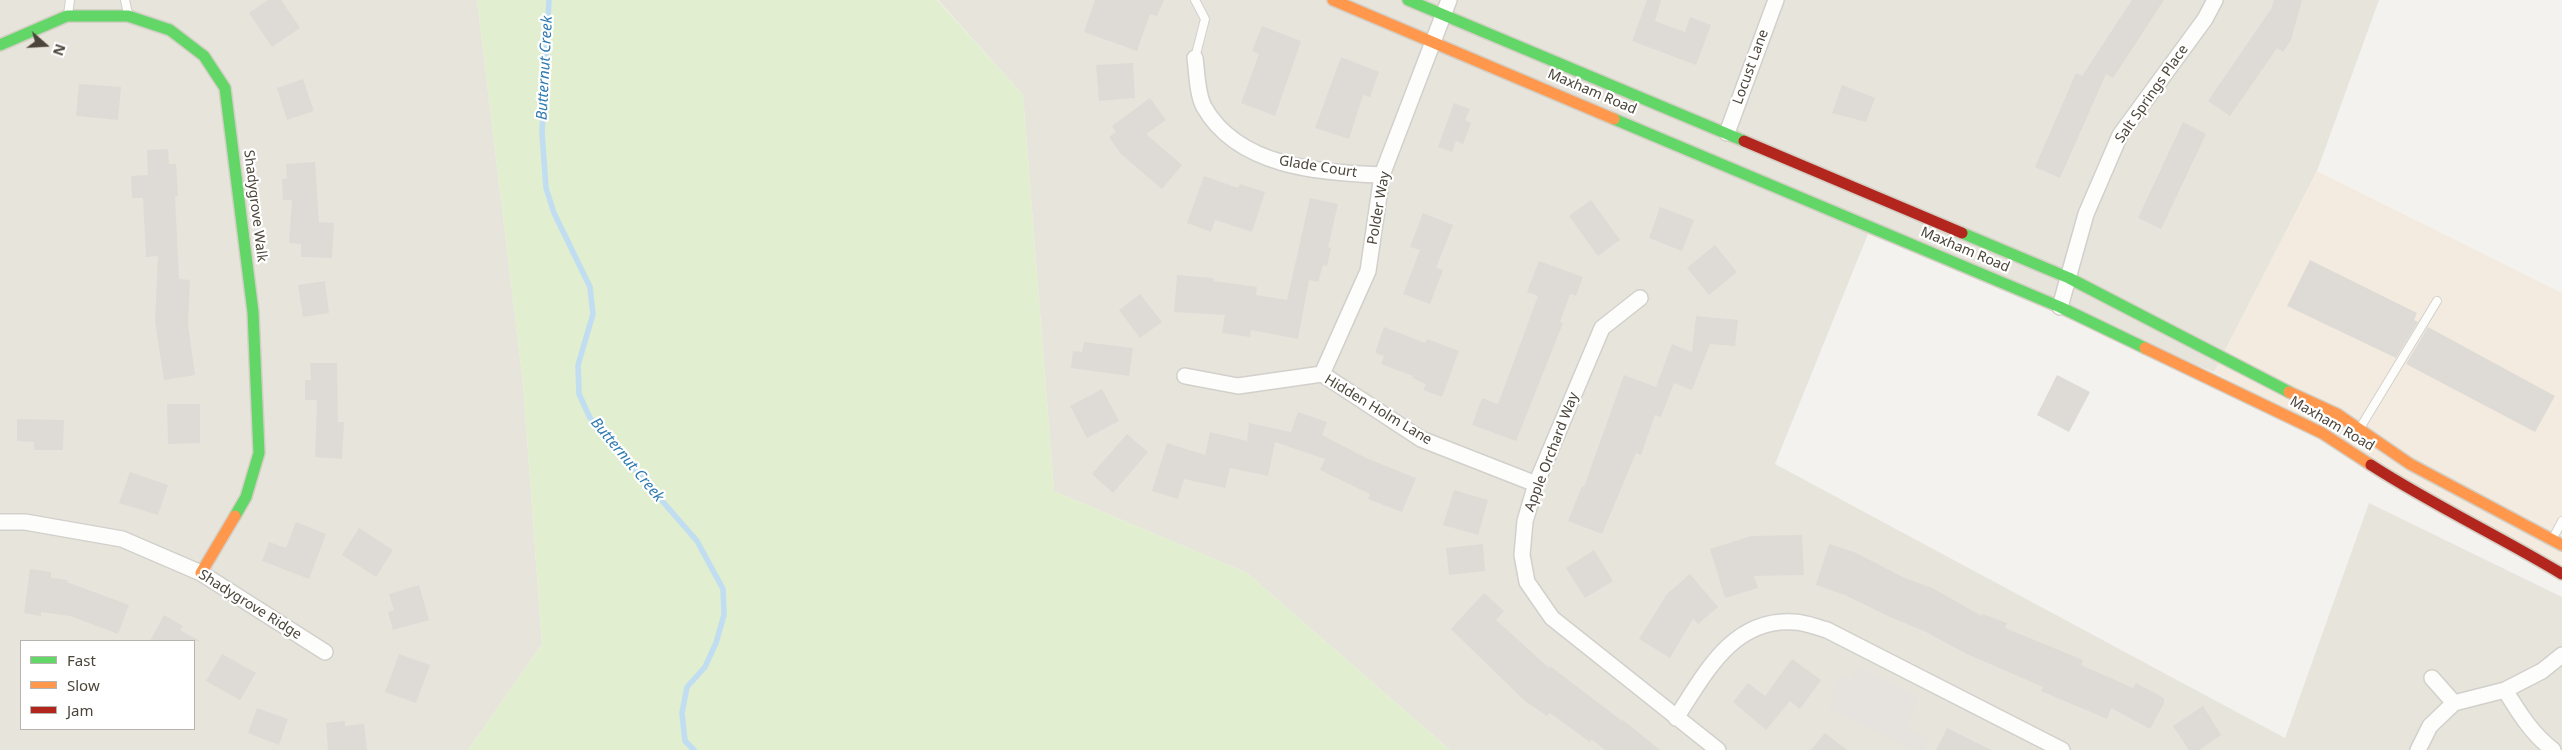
<!DOCTYPE html>
<html>
<head>
<meta charset="utf-8">
<style>
	body { margin:0 }
	#map { position:relative; width:2562px; height:750px; overflow:hidden; background:#f4f2ee; font-family:"Noto Sans",sans-serif }
	canvas { display:block }
	.legend { position:absolute; left:20px; top:640px; width:175px; height:90px; box-sizing:border-box; background:#fff; border:1px solid #b7b4b0; margin:0; padding:6px 9px; list-style:none; font-size:15px; color:#4b4439 }
	.legend li { display:flex; align-items:center; gap:10px; height:25px }
	.legend b { width:25px; border:1px solid #b7b4b0 }
	.north { position:absolute; left:20px; top:20px; width:50px; height:50px; -webkit-text-stroke:4px #fff; paint-order:stroke; rotate:109deg; font-size:14px; font-weight:700; line-height:20px; text-align:center; color:#4b4439 }
	.north::after { content:''; display:block; margin:auto; width:18px; height:22px; background:#4b4439; clip-path:polygon(50% 0,100% 100%,50% 72%,0 100%) }
</style>
</head>
<body>
<div id="map">
<canvas width="2562" height="750"></canvas>
<ul class="legend">
<li><b style="height:6px;background:#63d668"></b>Fast</li>
<li><b style="height:6px;background:#ff974d"></b>Slow</li>
<li><b style="height:6px;background:#b3261e"></b>Jam</li>
</ul>
<div class="north">N</div>
</div>
<script>
const c = document.querySelector('canvas').getContext('2d');
c.lineJoin = 'round';
function fillPath(path, color) { c.fillStyle = color; c.fill(path, 'evenodd'); }
function stroke(path, color, width, dash) { c.strokeStyle = color; c.lineWidth = width; c.lineCap = dash ? 'butt' : 'round'; c.setLineDash(dash || []); c.stroke(path); }
function write(font, color, halo, rows, align = 'center') {
  c.font = font + ' "Noto Sans",sans-serif'; c.lineWidth = 4.5; c.setLineDash([]); c.textBaseline = 'middle'; c.strokeStyle = halo; c.fillStyle = color; for (const [text, x, y, turn = 0] of rows) {
    c.save(); c.translate(x, y); c.rotate((+turn || 0) * Math.PI / 180); c.textAlign = isNaN(turn) ? turn : align; if (halo) c.strokeText(text, 0, 0); c.fillText(text, 0, 0); c.restore();
  }
}
const residential = new Path2D(`
	M0,0H477L523,383L542,644L468,750H0ZM21,641H194V729H21Z
	M938,0H2379L2317,171L2214,372L1868,234L1775,464L2285,738L2369,503L2562,597V750H1450L1247,573L1054,491L1023,95Z`);
const commercial = new Path2D(`
	M2317,171L2562,293V569L2214,372Z`);
const green = new Path2D(`
	M477,0H937L1023,95L1054,491L1247,573L1450,750H468L542,644L523,383Z`);
const parking = new Path2D(`
	M1858,668L1919,697L1905,728L1929,739L1924,750H1914L1829,710L1836,695L1831,693L1839,675L1851,681Z`);
const stream = new Path2D(`
	M549,0L542,133L546,188L554,213L590,287L593,314L578,365L579,394L590,418L697,541L723,589L724,615L716,643L705,667L687,687L682,713L685,741L694,750`);
const building = new Path2D(`
	M268,0H281L300,28L272,47L249,13Z
	M1095,0H1164L1157,16L1150,14L1137,51L1084,32Z
	M1647,0H1661L1655,21L1685,32L1690,17L1711,25L1696,65L1632,41Z
	M2132,0H2164L2113,78L2106,74L2060,178L2035,167L2076,73L2082,76Z
	M2274,0H2302L2291,40L2283,52L2277,48L2230,116L2208,101L2271,9Z
	M1262,26L1301,41L1275,116L1241,103L1259,54L1252,51Z
	M1341,57L1379,72L1370,97L1363,95L1349,139L1315,128Z
	M1133,63L1135,98L1099,101L1096,65Z
	M303,79L314,111L287,120L277,88Z
	M79,84L121,87L118,120L76,116Z
	M1842,85L1875,98L1866,122L1832,113Z
	M1150,98L1166,120L1146,134L1182,165L1162,189L1121,154L1109,137L1116,132L1112,126Z
	M1454,103L1470,109L1465,120L1471,123L1463,144L1456,141L1452,152L1438,147Z
	M2183,122L2206,134L2161,229L2138,218Z
	M168,149L169,164H176L178,196H175L179,279L190,280L188,324L195,375L164,380L155,321L158,256L146,257L143,198H132L131,176L148,175L147,150Z
	M315,162L319,222L334,223L332,258L301,257V244L289,243L292,200H283L282,179L287,178L286,164Z
	M1204,176L1238,188L1240,184L1265,192L1252,232L1215,220L1211,232L1187,223Z
	M1310,198L1338,204L1328,247L1331,248L1327,266L1323,265L1318,282L1309,280L1298,339L1251,330L1250,337L1222,333L1225,315L1174,312L1177,275L1214,278L1213,281L1257,287L1256,295L1287,300Z
	M1591,200L1620,240L1598,256L1569,216Z
	M1660,207L1694,220L1682,251L1649,238Z
	M1423,213L1453,225L1436,268L1443,270L1430,304L1403,294L1420,250L1410,247Z
	M1715,245L1737,272L1709,295L1687,268Z
	M2310,260L2417,313L2414,320L2418,322L2396,358L2287,306Z
	M1539,261L1583,277L1576,296L1570,294L1560,322L1563,323L1516,441L1472,425L1482,398L1498,404L1538,296L1527,292Z
	M325,281L329,313L303,317L298,285Z
	M1140,294L1162,322L1140,338L1119,310Z
	M1696,316L1738,320L1735,346L1710,344L1692,390L1674,383L1661,417L1655,415L1641,455L1636,453L1602,534L1568,521L1582,486L1584,487L1624,375L1656,387L1672,344L1692,352Z
	M1384,327L1425,343L1427,339L1459,351L1442,397L1423,390L1426,384L1412,378L1413,376L1381,364L1384,356L1375,353Z
	M2428,327L2555,396L2535,432L2406,364Z
	M1084,342L1133,348L1129,376L1071,368L1073,351L1082,352Z
	M310,363H337L338,422H344L342,459L315,457L317,400H305V380H311Z
	M2057,375L2090,392L2069,432L2037,415Z
	M1102,389L1119,421L1087,438L1070,406Z
	M167,404H200V443L168,444Z
	M1298,412L1327,422L1322,435L1366,458L1416,478L1402,512L1368,499L1370,494L1320,470L1325,459L1275,442L1268,476L1230,468L1225,488L1184,479L1178,499L1152,491L1167,443L1205,455L1210,432L1247,441L1249,423L1291,432Z
	M17,419L64,420L63,450H34V442L17,441Z
	M1127,434L1148,452L1113,493L1092,474Z
	M130,472L168,485L158,515L119,503Z
	M1454,490L1488,500L1478,535L1443,525Z
	M296,522L326,534L309,579L262,561L269,542L286,548Z
	M359,528L393,550L376,577L342,555Z
	M1802,535L1804,575L1754,576L1758,588L1725,598L1710,549L1751,536Z
	M1483,544L1485,571L1449,575L1446,548Z
	M1829,544L1854,552L1907,579L1932,588L1982,616L1983,614L2007,623L2005,628L2083,660L2081,665L2133,688L2136,683L2164,698V703L2150,729L2111,708L2107,719L2041,691L2043,687L1967,654L1924,631L1892,618L1845,595L1816,585Z
	M1594,550L1613,581L1585,598L1566,568Z
	M30,569L51,572V578L68,580L67,582L129,605L118,634L70,616L41,612V616L24,613Z
	M1690,574L1718,607L1698,624L1693,619L1670,658L1639,639L1667,594Z
	M419,585L429,620L393,630L388,612L394,610L389,594Z
	M1484,593L1504,611L1496,620L1549,668L1550,666L1622,721L1623,720L1660,750H1605L1591,739L1590,742L1550,713L1547,716L1525,701L1451,629Z
	M164,615L183,626L180,630L200,641H150Z
	M222,654L256,673L240,700L206,681Z
	M399,654L430,665L416,703L385,692Z
	M1792,659L1821,680L1800,709L1790,701L1766,730L1733,702L1748,683L1765,696Z
	M2203,706L2221,735L2199,750H2189L2173,726Z
	M257,708L288,719L279,745L248,733Z
	M345,721V726L364,724L367,750H328L326,723Z
	M1947,728L1991,750H1936Z
	M1825,733L1847,750H1811Z`);
const lane = new Path2D(`
	M125,0L128,14
	M68,15L70,0
	M1195,58L1205,19L1195,0
	M2360,428L2437,301
	M2553,538L2562,521`);
const street = new Path2D(`
	M1195,58C1197,72 1197,94 1204,107C1238,167 1320,173 1382,175
	M1727,133L1776,0
	M1640,298L1602,328L1536,484L1525,521L1522,555L1527,582L1552,618L1718,750
	M2060,307L2086,214L2120,135L2205,19L2215,0
	M1322,374L1368,271L1382,175L1449,0
	M1185,376L1238,386L1322,374L1421,439L1536,484
	M0,522H25L122,539L201,573L325,652
	M2432,678L2454,703
	M2505,690C2519,713 2532,734 2553,750
	M1676,718C1705,674 1732,618 1794,622C1804,622 1816,627 1827,630L2062,750
	M2418,750L2430,726L2454,703L2505,690L2542,671L2562,655`);
const fast = new Path2D(`
	M1408,0L1744,141
	M0,45L67,16H128L170,30L204,56L225,88L253,312L259,453L246,497L235,516
	M1614,119L2060,307L2145,348
	M1962,233L2069,278L2289,392`);
const slow = new Path2D(`
	M1333,0L1614,119
	M2145,348L2322,433L2371,465
	M2289,392L2337,414L2410,464L2562,545
	M201,573L235,516`);
const jam = new Path2D(`
	M1744,141L1962,233
	M2371,465C2433,505 2499,536 2562,574`);
const streetNames = [
	["Locust Lane",1751,67,-70],
	["Maxham Road",1592,92,23],
	["Salt Springs Place",2152,94,-55],
	["Glade Court",1318,167,9],
	["Shadygrove Walk",255,206,83],
	["Polder Way",1379,208,-80],
	["Maxham Road",1965,250,23],
	["Hidden Holm Lane",1378,410,31],
	["Maxham Road",2332,424,30],
	["Apple Orchard Way",1552,452,-69],
	["Shadygrove Ridge",250,605,32]
];
const waterNames = [
	["Butternut Creek",545,68,-87],
	["Butternut Creek",627,460,50]
];
fillPath(residential, '#e7e4dc');
fillPath(commercial, '#f3ebdf');
fillPath(green, '#e1eecf');
fillPath(parking, '#e6e3df');
stroke(stream, '#c0ddf1', 5.5);
fillPath(building, '#dedbd6');
stroke(lane, '#d2d0cb', 10);
stroke(street, '#d2d0cb', 18);
stroke(fast, '#d3cfc5', 14);
stroke(slow, '#d3cfc5', 14);
stroke(jam, '#d3cfc5', 14);
stroke(lane, '#fdfdfc', 8);
stroke(street, '#fdfdfc', 15);
stroke(fast, '#63d668', 11);
stroke(slow, '#ff974d', 11);
stroke(jam, '#b3261e', 11);
write('14px', '#4b4439', '#fff', streetNames);
write('italic 15px', '#2e7ab2', '#fff', waterNames);
</script>
</body>
</html>
